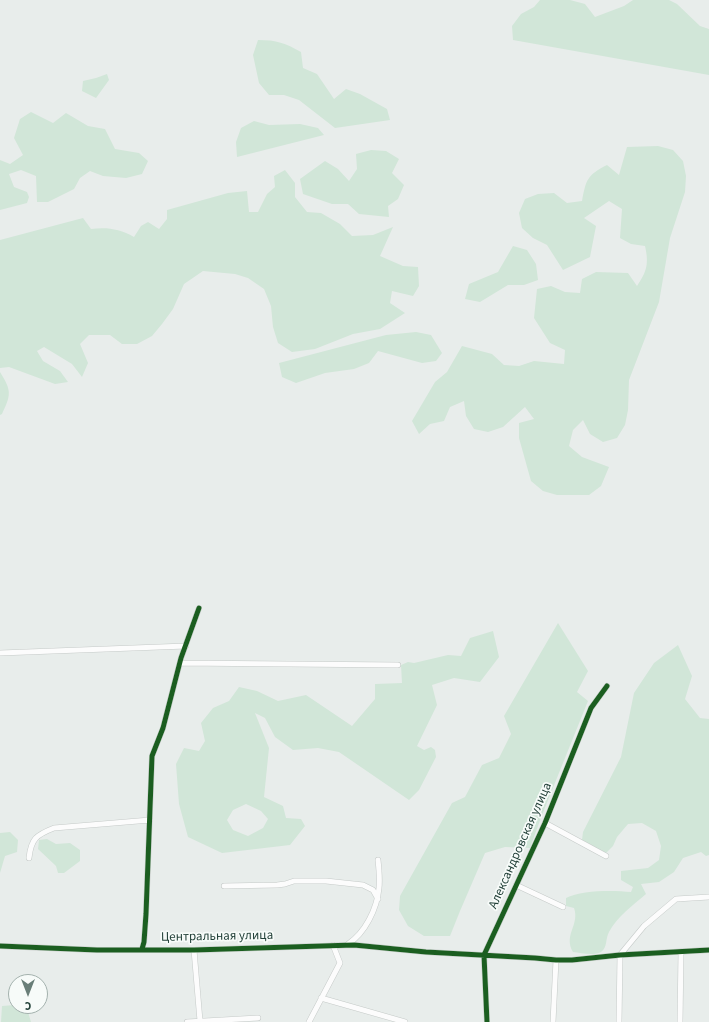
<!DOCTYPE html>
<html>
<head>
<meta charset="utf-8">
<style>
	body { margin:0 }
	#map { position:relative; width:709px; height:1022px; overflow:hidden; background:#e8edeb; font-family:"Source Sans 3",sans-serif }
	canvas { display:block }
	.north { position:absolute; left:8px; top:974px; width:40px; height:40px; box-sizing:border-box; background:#f7fbf9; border:1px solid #a3b1ad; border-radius:50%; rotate:180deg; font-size:11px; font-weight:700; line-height:16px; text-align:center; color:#24423a }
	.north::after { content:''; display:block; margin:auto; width:14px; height:18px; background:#697e78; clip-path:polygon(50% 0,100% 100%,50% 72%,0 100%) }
</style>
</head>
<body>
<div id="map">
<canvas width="709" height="1022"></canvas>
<div class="north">С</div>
</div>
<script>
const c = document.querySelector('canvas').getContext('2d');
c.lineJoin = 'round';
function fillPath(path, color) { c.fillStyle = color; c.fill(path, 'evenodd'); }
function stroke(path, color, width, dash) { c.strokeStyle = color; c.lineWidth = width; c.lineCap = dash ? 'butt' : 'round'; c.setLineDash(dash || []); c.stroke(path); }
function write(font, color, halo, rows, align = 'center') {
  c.font = font + ' "Source Sans 3",sans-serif'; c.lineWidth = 3.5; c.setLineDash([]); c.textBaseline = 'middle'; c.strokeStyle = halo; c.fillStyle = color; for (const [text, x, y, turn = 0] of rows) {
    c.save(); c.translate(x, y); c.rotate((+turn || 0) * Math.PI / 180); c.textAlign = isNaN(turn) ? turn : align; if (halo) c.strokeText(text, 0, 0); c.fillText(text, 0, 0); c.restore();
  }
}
const green = new Path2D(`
	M540,0H570L585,4L595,17L624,6L633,0H669L677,4L700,26L709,29V75L513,40L512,26L521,14L534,7Z
	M258,40C277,40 285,43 301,52L303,68L317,74L334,99L346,89L360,94L387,109L390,120L335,128L299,100L284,95H269L259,83L253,55Z
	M107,74L109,80L96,98L82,91L83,81L96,78Z
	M31,112L53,123L66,113L88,126L105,129L115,149L139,153L148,161L142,174L126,178L103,176L90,171L80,178L74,189L48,202H37L36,176L21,170L9,174L14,187L27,192L29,197L27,203L0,210V160L10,164L23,155L14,138L20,119Z
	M254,121L269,125L300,124L318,128L324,135L237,157L236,142L241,128Z
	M658,146L673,150L683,161L686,176L685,192L670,238L659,302L629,380L628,410L625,425L617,438L603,442L590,434L583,420L573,430L569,446L582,457L609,467L601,486L589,495H557L543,491L531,481L519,438V423L534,419L525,407L503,427L488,432L474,429L466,416L464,401L450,407L444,421L430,424L419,434L412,421L435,382L447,372L462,346L492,354L504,365L519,366L534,361L564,364L565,350L550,343L534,318L537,289L551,286L565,292L580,293L582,279L596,272L628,273L637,286C647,271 649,264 645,246L631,244L620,238L622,209L609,201L584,218L596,226L590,257L563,270L547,245L533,238L522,228L519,213L525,199L538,194L554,193L567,203L582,201C586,180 587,175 607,165L619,175L627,147Z
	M371,150L386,151L399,159L392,173L404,185L398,199L388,206L389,217L359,214L348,204H332L303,194L300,179L325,161L338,169L349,181L357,169L356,154Z
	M285,170L295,183V197L307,212L321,213L340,224L352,236L373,235L393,227L380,256L403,266L418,267L419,286L413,296L392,291L390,303L405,313L380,329L353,334L315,349L292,352L278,343L273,327L271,306L264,289L248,278L235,274L203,271L184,284L173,309L162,324L152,336L137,344H122L110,335H89L80,344L88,363L82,377L72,364L44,347L37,351L43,361L60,371L68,382L55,384L9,367L0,368V240L83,218L91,229C107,227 120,229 134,237L141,226L148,222L159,229L167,219V210L228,193L247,191L249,212H258L267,194L275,187L274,176Z
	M513,246L527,250L536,264L538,280L524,285H508L480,302L465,299L469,284L498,272Z
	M416,332L431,335L442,353L436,361L422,363L378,351L369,363L354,369L325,373L296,383L282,377L279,363L386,335Z
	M0,372C12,391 11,395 2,414L0,415Z
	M558,623L588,671L577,692L588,701L542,815L530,848L505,847L485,853L460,911L450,936H424L408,926L399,910L400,896L452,803L465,797L482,765L499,758L511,734L504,716Z
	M493,631L499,657L480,682L454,678L432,685L437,705L417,746L424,750L431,747L435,750L436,757L419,790L409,800L339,752L318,748L293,750L275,737L265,718L255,713L269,748L264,797L283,806L286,818L301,819L305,826L290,845L222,853L188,837L179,804L176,764L184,748L199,751L205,741L201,723L213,708L229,701L239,687L257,691L278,701L306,695L352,726L375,699V684L402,683L401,665L408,662L414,663L448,655L461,656L470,638ZM246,804L261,811L268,819L263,828L248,836L233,830L227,820L233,810Z
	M678,645L692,676L685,699L700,718L709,719V855L706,856L701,852L683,858L674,872L659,882L641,884L646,894C633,905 617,917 609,932C605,939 608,947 601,952C594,956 581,953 573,952C563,935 580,925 574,908L566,906V898C581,890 613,890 631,892L633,887L621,880V871L648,868L659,860L661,846L656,831L642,823L628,824L617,837L613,846L606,853L582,840L583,832L621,757L634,693L654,663Z
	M10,832L18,840L17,852L5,856L0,873V833Z
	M47,839L56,844L70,843L80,850V861L64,873H58L56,866L38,849L39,840Z
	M15,1005L28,1012L31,1022H1L2,1006Z`);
const street = new Path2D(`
	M0,653L186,646
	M180,663L398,665
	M545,823L606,856
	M29,858C31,839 36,835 54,828L150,820
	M516,885L563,907
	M224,886L277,885L285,884L294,881H326L363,885L373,890L378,899
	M348,944C365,933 377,909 379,888C380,879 379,869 378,860
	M0,946L97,950H194L354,945L426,952L535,958L556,960H572L620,955L709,950
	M142,949L144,942L146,914L152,756L163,728L181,658L199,608
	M194,950L200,1021
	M321,998L405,1022
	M187,1022L258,1018
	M309,1022L340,963L333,945
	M487,1022L484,955L545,823L591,708L607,686
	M553,1022L556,960
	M619,1022L620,955L644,926L676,899L709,897
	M680,1022L681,952`);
const cycleway = new Path2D(`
	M0,946L97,950H194L354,945L426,952L535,958L556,960H572L620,955L709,950
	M142,949L144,942L146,914L152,756L163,728L181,658L199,608
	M487,1022L484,955L545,823L591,708L607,686`);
const streetNames = [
	["Александровская улица",521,846,-66],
	["Центральная улица",217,937,-1]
];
fillPath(green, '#d1e6d8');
stroke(street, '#c5cac8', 6);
stroke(street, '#fcfcfc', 5);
stroke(cycleway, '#1b5e20', 5);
write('13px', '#24423a', '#f7fbf9', streetNames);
</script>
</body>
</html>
